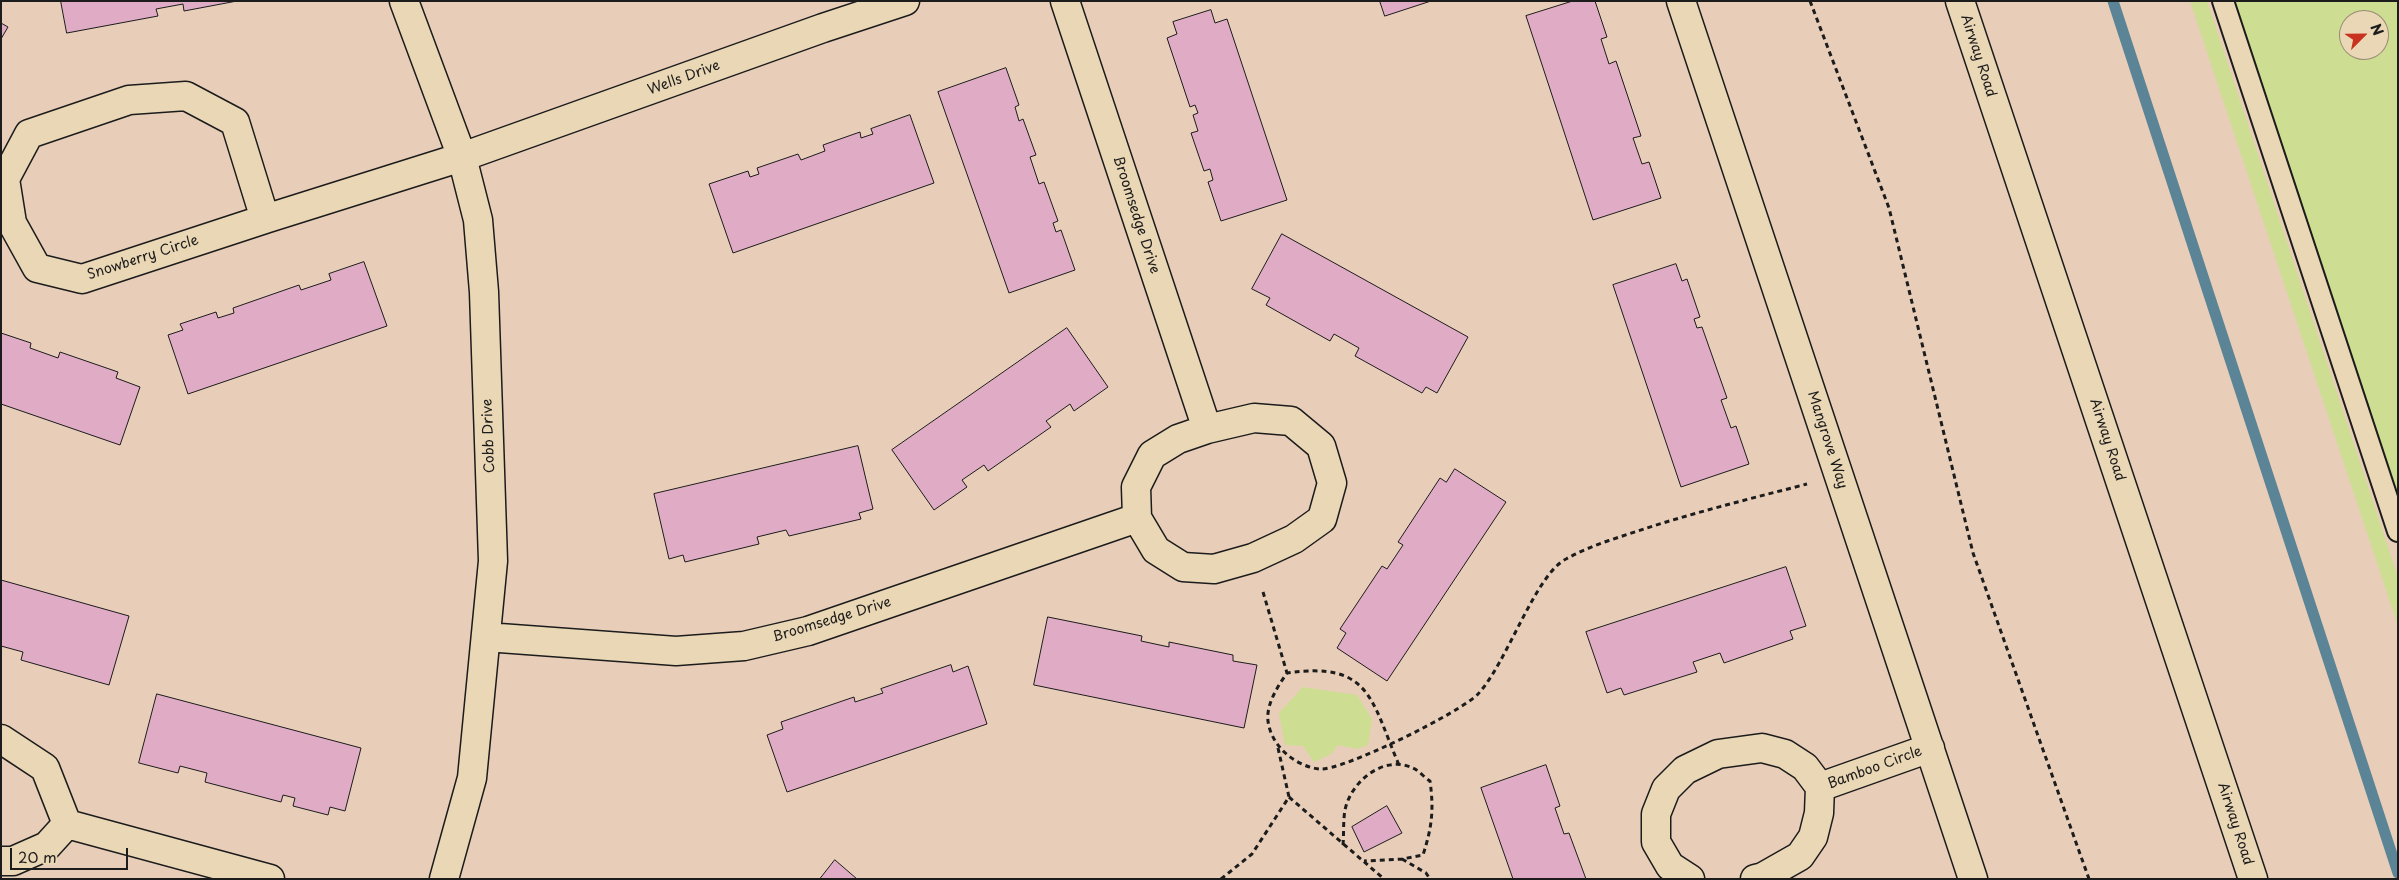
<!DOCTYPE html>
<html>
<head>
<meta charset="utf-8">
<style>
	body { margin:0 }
	#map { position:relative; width:2399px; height:880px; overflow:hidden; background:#e8ceb8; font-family:"Playpen Sans",sans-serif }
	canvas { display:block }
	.frame { position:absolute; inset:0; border:2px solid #1c1c1c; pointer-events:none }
	.north { position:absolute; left:2339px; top:10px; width:50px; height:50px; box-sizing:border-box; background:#ead7b5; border:1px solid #988c78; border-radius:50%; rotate:67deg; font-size:14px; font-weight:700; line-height:20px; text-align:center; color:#1c1c1c }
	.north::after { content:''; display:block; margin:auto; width:18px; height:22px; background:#c8321e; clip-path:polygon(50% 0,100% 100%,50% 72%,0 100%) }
	.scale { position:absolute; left:10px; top:848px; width:118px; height:22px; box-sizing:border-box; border:2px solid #1c1c1c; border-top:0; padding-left:6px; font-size:15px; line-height:18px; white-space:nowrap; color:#1c1c1c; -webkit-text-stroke:4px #ead7b5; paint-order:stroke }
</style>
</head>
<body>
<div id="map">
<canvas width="2399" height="880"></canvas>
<div class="frame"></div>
<div class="north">N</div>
<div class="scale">20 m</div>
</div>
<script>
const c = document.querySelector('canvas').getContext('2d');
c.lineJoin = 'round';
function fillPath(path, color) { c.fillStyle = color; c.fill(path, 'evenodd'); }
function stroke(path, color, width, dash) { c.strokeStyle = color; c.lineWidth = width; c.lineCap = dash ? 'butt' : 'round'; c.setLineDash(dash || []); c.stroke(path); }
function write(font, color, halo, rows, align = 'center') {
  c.font = font + ' "Playpen Sans",sans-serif'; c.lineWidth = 4.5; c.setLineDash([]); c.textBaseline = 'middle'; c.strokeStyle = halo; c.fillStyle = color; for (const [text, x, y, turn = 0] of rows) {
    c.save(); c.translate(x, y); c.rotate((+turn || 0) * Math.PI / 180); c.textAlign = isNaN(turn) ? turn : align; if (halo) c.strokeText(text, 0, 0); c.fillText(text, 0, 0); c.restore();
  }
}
const green = new Path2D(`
	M2190,1H2207L2398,577V626Z
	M2234,1H2398V495ZM2349,20H2379V50H2349Z
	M1303,687L1357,695L1372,719L1368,745L1357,749L1338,745L1331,754L1314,762L1303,746L1285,745L1279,713Z`);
const stream = new Path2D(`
	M2113,1L2398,873`);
const building = new Path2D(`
	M61,1H237L184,11L183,4L156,9L158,16L67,33Z
	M1380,1H1431L1385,16Z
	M1573,1H1595L1607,37L1601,39L1609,64L1616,61L1641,136L1633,138L1642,164L1649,162L1661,198L1593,220L1526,16Z
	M1211,10L1215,23L1227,19L1287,200L1221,221L1208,182L1213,180L1210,169L1204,171L1191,133L1198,131L1193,115L1198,113L1195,105L1190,107L1167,38L1177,34L1173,22Z
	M1,23L8,27L1,39Z
	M1006,68L1019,105L1015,107L1019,121L1023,119L1036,155L1030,157L1039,184L1044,182L1058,221L1053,223L1056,232L1061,230L1075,270L1009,293L938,92Z
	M910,115L934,183L733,253L709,184L748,171L750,177L759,174L757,168L798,154L801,160L825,151L823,145L860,132L861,138L873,134L871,129Z
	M1282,234L1468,337L1437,393L1426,387L1422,393L1355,356L1359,348L1334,334L1330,341L1266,305L1270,298L1252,289Z
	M364,262L387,326L188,394L168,335L183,330L180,324L216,312L218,318L234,313L233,308L299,285L301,290L331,280L329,274Z
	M1676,264L1682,281L1687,279L1700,317L1694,319L1697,328L1702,327L1727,398L1721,400L1731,428L1736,426L1749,464L1681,487L1613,285Z
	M1067,328L1108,387L1074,411L1070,404L1046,421L1051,427L988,471L984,465L962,480L967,487L934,510L892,450Z
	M1,333L31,343L30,348L58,358L60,352L118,372L116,378L140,387L120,445L1,404Z
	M858,446L873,509L859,513L861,519L789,536L786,530L757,537L759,544L685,562L683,555L669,559L654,494Z
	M1455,469L1506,502L1387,681L1337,648L1346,633L1340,629L1382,566L1387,569L1403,545L1398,542L1440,478L1446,482Z
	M1786,567L1806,626L1790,631L1793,639L1724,663L1720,653L1693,662L1697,672L1624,695L1621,688L1607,693L1586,632Z
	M1,580L129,616L109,685L21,660L23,652L1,646Z
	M1048,617L1142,636L1141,641L1169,647V642L1233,655V661L1257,665L1244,728L1034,685Z
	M951,665L953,672L968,666L987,724L787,792L767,735L783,729L781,722L854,697L855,702L883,693L881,689Z
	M157,694L361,748L345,811L330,807L328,815L293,806L295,798L283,795L281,802L205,782L207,773L180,766L178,773L139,763Z
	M1546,765L1560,806L1555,808L1564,834L1569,833L1586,879H1513L1481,788Z
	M1387,806L1402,833L1364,852L1352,827Z
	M835,860L857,879H820Z`);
const path = new Path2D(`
	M1810,1L1889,208L1973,553L2089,879
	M1263,592L1287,673
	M1399,765C1371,700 1371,661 1287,673C1278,686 1266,704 1268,721C1271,746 1295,766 1319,769C1341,772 1463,711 1478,694C1507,663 1535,575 1566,559C1591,545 1620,537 1647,528C1700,511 1753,498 1807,484
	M1289,797L1384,879
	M1343,845C1344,833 1343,821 1345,810C1351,781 1385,753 1415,769C1420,772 1425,778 1430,781C1434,810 1432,827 1423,855L1402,859L1364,861
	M1402,859L1426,873L1430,879
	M1221,879L1252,854L1289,797L1278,748`);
const lane = new Path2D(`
	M2223,1L2398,531`);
const street = new Path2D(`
	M404,1L462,157L478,220L484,292L493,561L472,778L444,879
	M1065,1L1207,429
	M1681,1L1973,879
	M265,219L82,279L37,268L12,223L5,179L29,134L129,100L186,96L235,122L265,219L462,157L823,28L905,1
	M1254,418L1291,421L1321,446L1332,483L1322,519L1294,539L1253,558L1214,569L1183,567L1156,550L1137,518L1136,487L1152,455L1178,439L1207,429Z
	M486,637L676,651L744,646L808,631L1137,518
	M1,739L45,768L67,824
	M1820,787L1930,748
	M67,824L270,879
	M1,861H13L47,846L67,824
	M1690,879L1670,866L1656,842V814L1666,789L1685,770L1718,754L1762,748L1785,754L1805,767L1820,787L1819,813L1813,837L1800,856L1763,877L1755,879`);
const primary = new Path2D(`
	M1960,1L2253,879`);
const streetNames = [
	["Airway Road",1978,56,72],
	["Wells Drive",684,78,-20],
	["Broomsedge Drive",1136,215,72],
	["Snowberry Circle",143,258,-18],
	["Cobb Drive",489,436,-92],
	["Mangrove Way",1827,440,72],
	["Airway Road",2107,440,72],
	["Broomsedge Drive",832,620,-17],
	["Bamboo Circle",1875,768,-20],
	["Airway Road",2235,824,72]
];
fillPath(green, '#cddd91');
stroke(stream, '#5b8496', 11);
fillPath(building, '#e0abc4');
stroke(building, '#1c1c1c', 1);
stroke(lane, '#1c1c1c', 24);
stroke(street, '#1c1c1c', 31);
stroke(primary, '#1c1c1c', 31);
stroke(path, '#1c1c1c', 3, [5, 4]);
stroke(lane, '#ead7b5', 20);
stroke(street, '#ead7b5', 28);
stroke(primary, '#ead7b5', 28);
write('14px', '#1c1c1c', '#ead7b5', streetNames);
</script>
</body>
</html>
